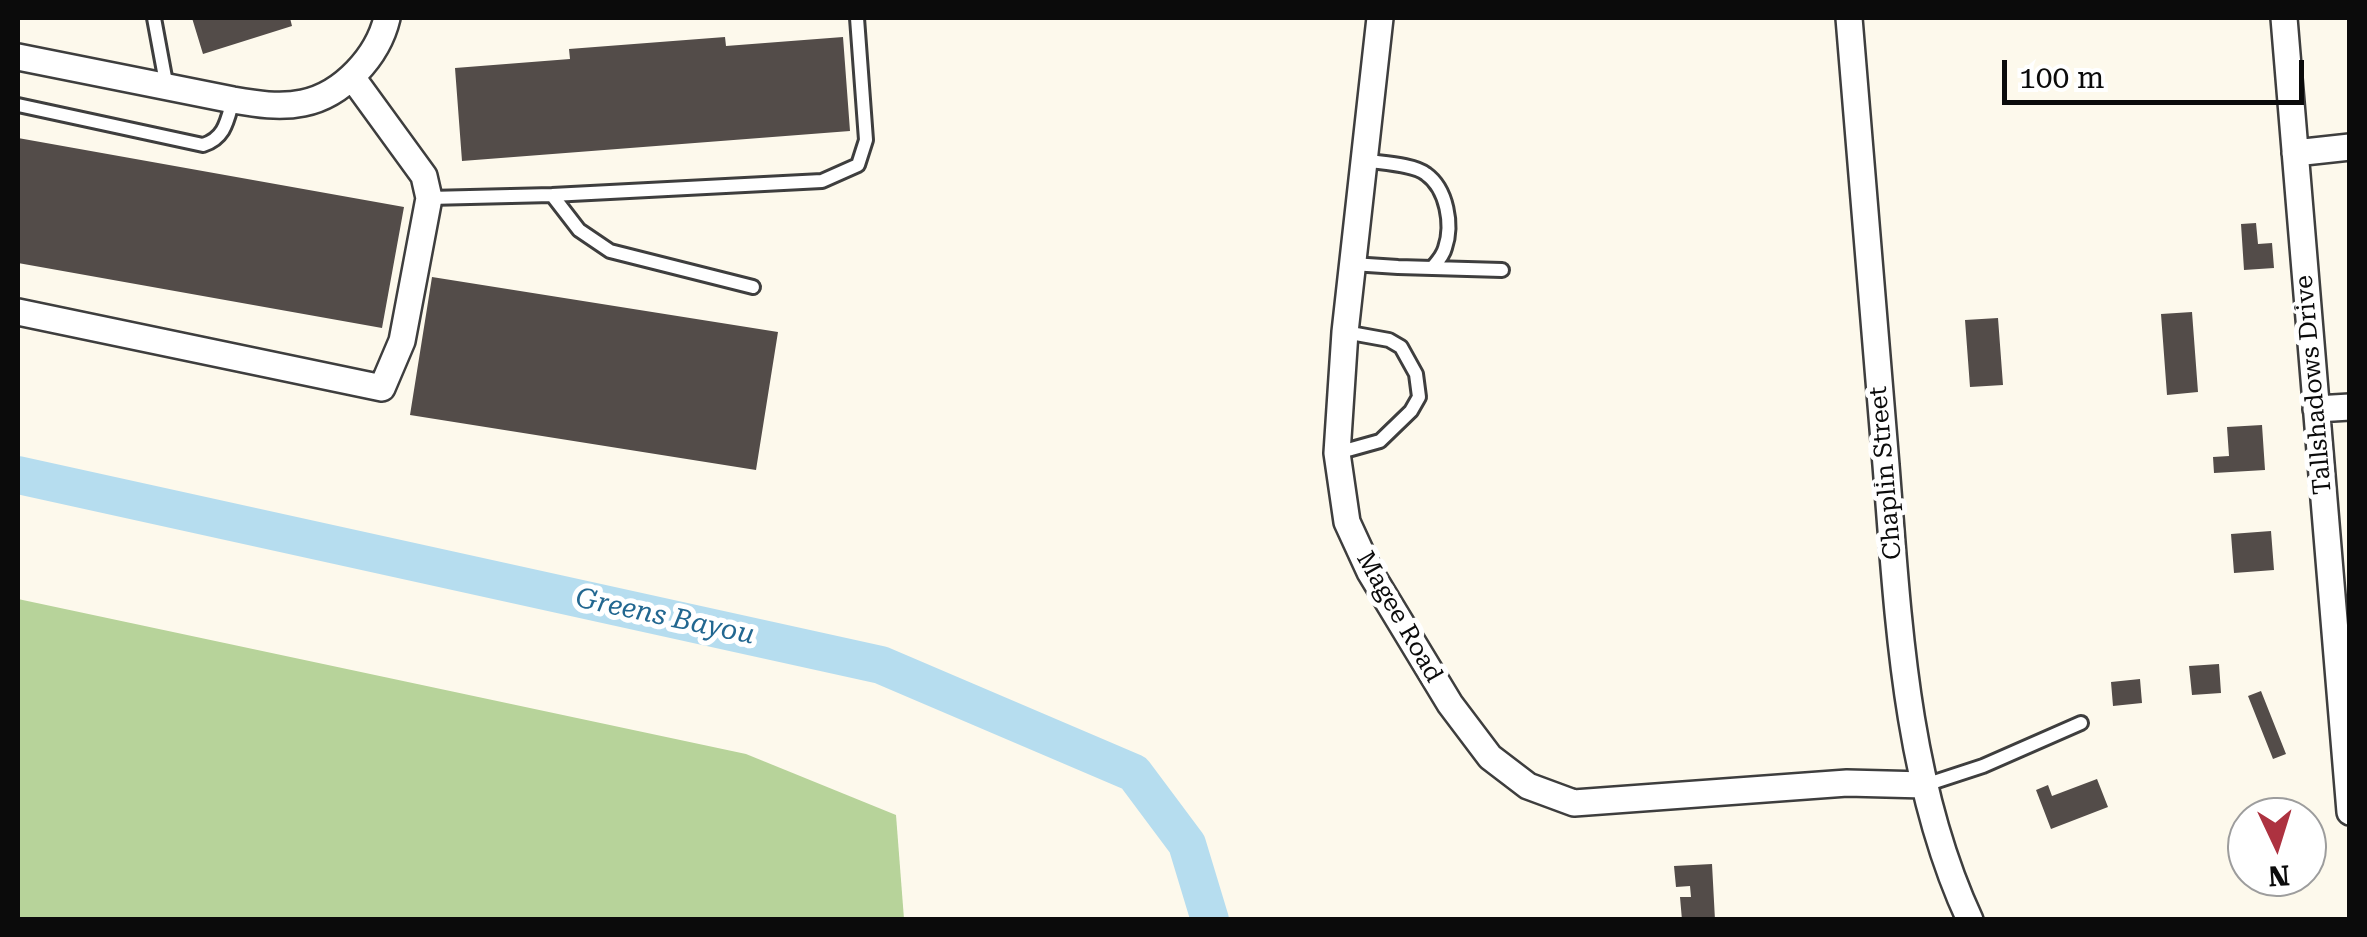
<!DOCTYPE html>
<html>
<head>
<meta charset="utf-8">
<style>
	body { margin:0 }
	#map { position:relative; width:2367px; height:937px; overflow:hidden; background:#fdf9ec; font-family:"Roboto Serif",serif }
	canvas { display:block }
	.frame { position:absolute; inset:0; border:20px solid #0b0b0b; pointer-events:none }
	.north { position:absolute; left:2227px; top:797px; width:100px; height:100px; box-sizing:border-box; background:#fff; border:2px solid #9d9d9d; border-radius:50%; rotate:176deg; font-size:28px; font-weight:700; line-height:40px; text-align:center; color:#0b0b0b }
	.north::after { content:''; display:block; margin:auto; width:35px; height:45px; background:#ad3240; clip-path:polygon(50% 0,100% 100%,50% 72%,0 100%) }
	.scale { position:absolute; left:2002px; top:60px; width:302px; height:45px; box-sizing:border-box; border:5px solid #0b0b0b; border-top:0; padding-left:12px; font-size:30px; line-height:35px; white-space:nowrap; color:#0b0b0b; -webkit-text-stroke:8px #fff; paint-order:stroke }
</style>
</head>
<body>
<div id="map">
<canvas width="2367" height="937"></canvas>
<div class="frame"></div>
<div class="north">N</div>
<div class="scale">100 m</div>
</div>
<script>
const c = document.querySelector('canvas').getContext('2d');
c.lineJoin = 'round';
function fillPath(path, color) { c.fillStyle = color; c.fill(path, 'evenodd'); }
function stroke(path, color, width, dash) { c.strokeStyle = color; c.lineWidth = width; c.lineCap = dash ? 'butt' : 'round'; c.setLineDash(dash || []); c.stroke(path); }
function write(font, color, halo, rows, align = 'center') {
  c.font = font + ' "Roboto Serif",serif'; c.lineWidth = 10; c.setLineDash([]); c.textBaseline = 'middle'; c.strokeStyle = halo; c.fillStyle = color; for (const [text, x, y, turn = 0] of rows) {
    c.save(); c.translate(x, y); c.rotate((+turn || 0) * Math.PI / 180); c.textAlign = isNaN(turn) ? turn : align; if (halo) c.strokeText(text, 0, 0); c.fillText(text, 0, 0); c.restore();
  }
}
const forest = new Path2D(`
	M18,599L746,754L896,815L904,919H18Z`);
const river = new Path2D(`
	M18,475L881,665L1134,773L1187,844L1210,920`);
const building = new Path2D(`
	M192,18H290L292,26L203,54Z
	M725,37L726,46L843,37L850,131L462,161L455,68L570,59L569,49Z
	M18,138L404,207L382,328L18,263Z
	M2256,223L2258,244L2272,243L2274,268L2244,270L2241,224Z
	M432,277L778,332L756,470L410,415Z
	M2192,312L2198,392L2167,395L2161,314Z
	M1998,318L2003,385L1970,387L1965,320Z
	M2262,425L2265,470L2214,473L2213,457L2229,456L2227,427Z
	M2271,531L2274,570L2234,573L2231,534Z
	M2219,664L2221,693L2192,695L2189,666Z
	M2140,679L2142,703L2113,706L2111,682Z
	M2261,691L2286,754L2273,759L2248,696Z
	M2097,779L2108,807L2051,829L2036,790L2048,785L2052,796Z
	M1712,864L1715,920H1682L1680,897H1691L1690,886L1676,887L1674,866Z`);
const service = new Path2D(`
	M154,18L167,88
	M18,105L203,145C225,138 227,121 233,100
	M1363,160C1380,163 1414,164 1426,174C1447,189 1453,225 1445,248C1443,256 1437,262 1432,268
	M552,195L579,230L610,251L753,287
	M429,198L552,195L822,181L858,165L866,140L857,18
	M1352,264L1398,267L1502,270
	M1337,453L1380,441L1411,411L1419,397L1416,374L1401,347L1389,340L1345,332
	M1925,785L1983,766L2081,723`);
const minor = new Path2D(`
	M1380,18L1345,332L1337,453L1347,522L1370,572L1450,704L1490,757L1528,786L1574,803L1847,783L1925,785
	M1849,18C1862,167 1874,316 1886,465C1898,615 1905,781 1970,920
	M2284,18L2350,812
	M18,57L233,100C256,104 280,108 303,103C343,95 378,56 387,18
	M2295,153L2350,147
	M18,312L382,388L402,341L429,198L424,176L352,77
	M2316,409L2350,407`);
const streetNames = [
	["Tallshadows Drive",2314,385,-95],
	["Chaplin Street",1886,473,-95],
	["Magee Road",1399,617,60]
];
const waterNames = [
	["Greens Bayou",665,617,12]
];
fillPath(forest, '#b7d39a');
stroke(river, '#b6ddef', 38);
fillPath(building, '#534c49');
stroke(service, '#3e3e3e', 18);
stroke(minor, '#3e3e3e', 30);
stroke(service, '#fff', 12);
stroke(minor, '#fff', 25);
write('25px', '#0b0b0b', '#fff', streetNames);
write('italic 28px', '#226790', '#fff', waterNames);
</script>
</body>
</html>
